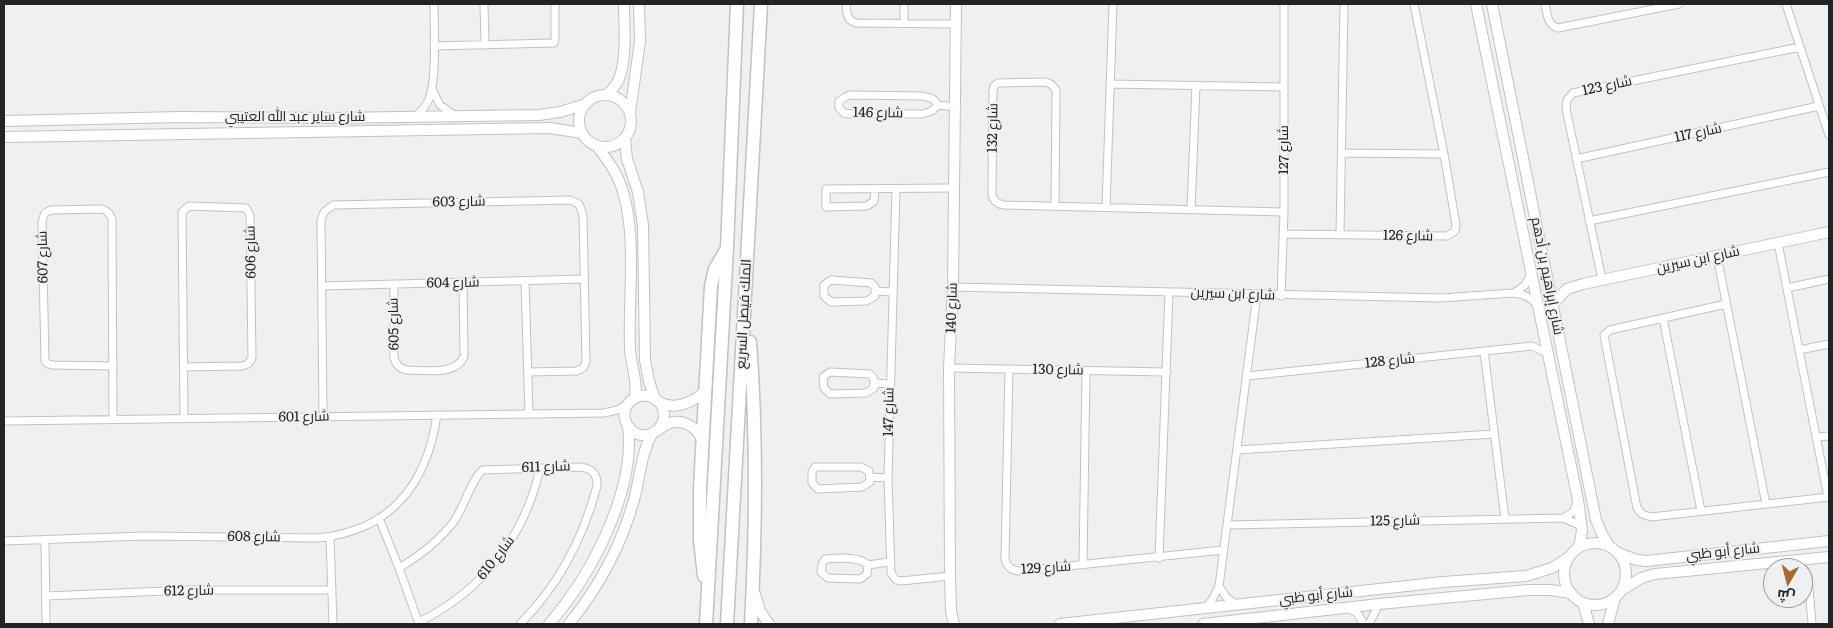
<!DOCTYPE html>
<html>
<head>
<meta charset="utf-8">
<style>
	body { margin:0 }
	#map { position:relative; width:1833px; height:628px; overflow:hidden; background:#eef0f2; font-family:Literata,Cairo,serif }
	canvas { display:block }
	.frame { position:absolute; inset:0; border:5px solid #232425; pointer-events:none }
	.north { position:absolute; left:1763px; top:558px; width:50px; height:50px; box-sizing:border-box; background:#eef0f2; border:1px solid #9d9ea0; border-radius:50%; rotate:188deg; font-size:14px; font-weight:700; line-height:20px; text-align:center; color:#232425 }
	.north::after { content:''; display:block; margin:auto; width:18px; height:22px; background:#a96932; clip-path:polygon(50% 0,100% 100%,50% 72%,0 100%) }
</style>
</head>
<body>
<div id="map">
<canvas width="1833" height="628"></canvas>
<div class="frame"></div>
<div class="north">ش</div>
</div>
<script>
const c = document.querySelector('canvas').getContext('2d');
c.lineJoin = 'round';
function stroke(path, color, width, dash) { c.strokeStyle = color; c.lineWidth = width; c.lineCap = dash ? 'butt' : 'round'; c.setLineDash(dash || []); c.stroke(path); }
function write(font, color, halo, rows, align = 'center') {
  c.font = font + ' Literata,Cairo,serif'; c.lineWidth = 4; c.setLineDash([]); c.textBaseline = 'middle'; c.strokeStyle = halo; c.fillStyle = color; for (const [text, x, y, turn = 0] of rows) {
    c.save(); c.translate(x, y); c.rotate((+turn || 0) * Math.PI / 180); c.textAlign = isNaN(turn) ? turn : align; if (halo) c.strokeText(text, 0, 0); c.fillText(text, 0, 0); c.restore();
  }
}
const street = new Path2D(`
	M484,4L485,45
	M846,4C847,14 846,19 856,23L956,24
	M1545,4C1547,13 1547,25 1558,28L1679,4
	M1786,4L1829,135
	M904,23V4
	M434,46L554,43L555,40V4
	M1110,84L1284,87
	M432,89L440,105L455,116
	M849,95L923,96L933,99L938,105L932,111L922,114H850L844,113L839,108V101Z
	M938,105L955,107
	M414,117C421,112 426,107 429,99C437,79 434,27 434,4
	M1342,153L1444,154
	M1576,159L1819,106
	M875,189L874,201L867,206L826,207V189L953,188
	M896,189L888,478L891,573L896,580L901,581L950,576
	M1055,206L1056,90L1051,84L1045,82L998,83L994,86L993,91L992,194C993,201 997,204 1004,205C1097,207 1190,209 1284,212
	M1106,207L1113,4
	M1191,209L1196,85
	M1589,221L1829,172
	M1283,234L1447,236L1455,231L1456,225L1444,154L1414,4
	M1340,235L1344,4
	M1778,243L1828,497
	M1717,256L1766,504
	M1602,279L1566,109L1567,100L1573,93L1800,47
	M831,280L871,283L875,287V296L867,301L831,302L824,296V285Z
	M525,281L529,414
	M394,284V358C396,365 400,369 407,370C424,370 457,376 464,356L463,283
	M322,286L584,279
	M953,287L1441,298L1513,293C1524,294 1531,297 1537,306
	M1787,288L1829,279
	M875,291L892,292
	M1514,293L1524,286L1531,275
	M1281,296L1284,212V4
	M1726,304L1610,330L1604,335L1637,508L1642,514L1651,517L1829,497
	M1663,318L1701,511
	M1799,350L1829,344
	M1484,351L1505,519
	M113,366L53,365L48,364L45,361L42,221L45,213L51,210L102,209C108,211 111,214 112,220L113,419
	M949,368L1167,372
	M1009,369L1005,559C1007,567 1012,571 1020,571L1223,550
	M830,372L870,374L874,379V388L866,393L830,394L824,388L823,377Z
	M1247,376L1532,346L1547,353
	M874,383L890,384
	M323,416L321,220L324,212L333,205L570,200L579,204L583,215L586,362L583,368L577,371L528,372
	M184,418L182,212L189,206L246,208L250,215L252,358L248,364L242,366L184,367
	M4,421L604,413L617,410L629,403
	M1816,437L1829,436
	M1237,450L1494,434
	M815,467H861L869,471L870,482L862,487L818,489L812,483V472Z
	M870,477L888,478
	M379,518L399,568L419,624
	M1563,518L1573,512L1577,503
	M1227,525L1563,518L1582,526
	M330,537L333,624
	M45,540L46,624
	M4,541L144,536L318,538C391,531 427,484 437,415
	M1159,558L1169,292
	M825,559C837,558 860,556 868,565L867,574L860,579L828,578L821,572L822,564Z
	M1796,560L1805,570L1808,576L1812,624
	M868,565L889,562
	M1083,565L1086,371
	M399,568C421,555 440,540 455,520C463,508 474,475 483,470L577,467C590,467 598,473 597,486C583,539 558,586 520,624
	M1219,586L1226,597L1237,605
	M46,596L189,590H332
	M1205,608L1212,600L1219,586L1257,295
	M1347,608L1357,613L1364,624
	M419,622C482,591 525,537 540,468
	M1369,624L1379,604`);
const secondary = new Path2D(`
	M1476,4L1578,500L1582,531L1579,547
	M1492,4L1596,520L1602,534L1609,546
	M606,95C612,90 618,84 620,76C627,56 624,25 624,4
	M579 121a26 26 0 1 1 52 0a26 26 0 1 1-52 0Z
	M630,113L640,41L639,4
	M4,121L180,117L331,118L539,115L560,112L586,104
	M4,137L550,128L582,133
	M625,138L627,159L638,192L643,225L645,360L649,381L655,399
	M596,145C607,159 618,174 623,192C637,236 628,301 630,349C631,366 638,381 635,398
	M1553,304L1567,289L1583,284L1829,232
	M659,428C666,419 665,412 660,402
	M702,439C694,423 676,416 661,428C656,431 653,434 647,435C634,437 622,424 625,410C628,400 639,394 649,396C654,397 656,400 659,402C675,411 694,402 705,391
	M1564 574a31 31 0 1 1 62 0a31 31 0 1 1-62 0Z
	M1618,553L1637,560L1646,561L1829,541
	M1622,590L1641,578L1655,574L1829,557
	M755,594L760,611L769,624
	M1583,603L1589,624
	M549,624C591,576 636,491 628,426
	M569,624C599,587 621,546 634,500C640,477 641,454 652,434
	M954,624L951,611L950,576L949,368L953,287L956,4
	M1060,624L1443,582L1526,576L1552,568L1568,558
	M1203,624L1379,604L1528,590H1550L1571,593
	M1608,624L1615,598`);
const highway = new Path2D(`
	M750,342C757,435 756,530 751,624
	M704,576L700,540V488L711,286L715,269L726,250
	M706,624L727,248L737,4
	M727,624L761,4`);
const streetNames = [
	["شارع 123",1607,86,-12],
	["شارع 146",878,113,1],
	["شارع ساير عبد الله العتيبي",295,117],
	["شارع 132",993,128,-89],
	["شارع 117",1698,133,-12],
	["شارع 127",1284,150,-90],
	["شارع 603",459,202,-1],
	["شارع 126",1408,236,1],
	["شارع 606",251,252,-91],
	["شارع 607",43,257,-91],
	["شارع ابن سيرين",1698,260,-12],
	["شارع إبراهيم بن أدهم",1547,276,79],
	["شارع 604",453,283,-1],
	["شارع ابن سيرين",1233,294,2],
	["شارع 140",952,308,-88],
	["الملك فيصل السريع",744,314,-87],
	["شارع 605",394,324,-91],
	["شارع 128",1390,361,-6],
	["شارع 130",1058,370,1],
	["شارع 147",889,412,-89],
	["شارع 601",304,417,-1],
	["شارع 611",546,467,-2],
	["شارع 125",1395,521,-1],
	["شارع 608",254,537,1],
	["شارع أبو ظبي",1723,552,-6],
	["شارع 610",496,558,-52],
	["شارع 129",1046,568,-4],
	["شارع 612",189,591,-1],
	["شارع أبو ظبي",1316,596,-6]
];
stroke(street, '#c0c2c4', 9);
stroke(secondary, '#c0c2c4', 12);
stroke(highway, '#c0c2c4', 15);
stroke(street, '#fff', 7);
stroke(secondary, '#fff', 10);
stroke(highway, '#fff', 12);
write('14px', '#232425', '#eef0f2', streetNames);
</script>
</body>
</html>
